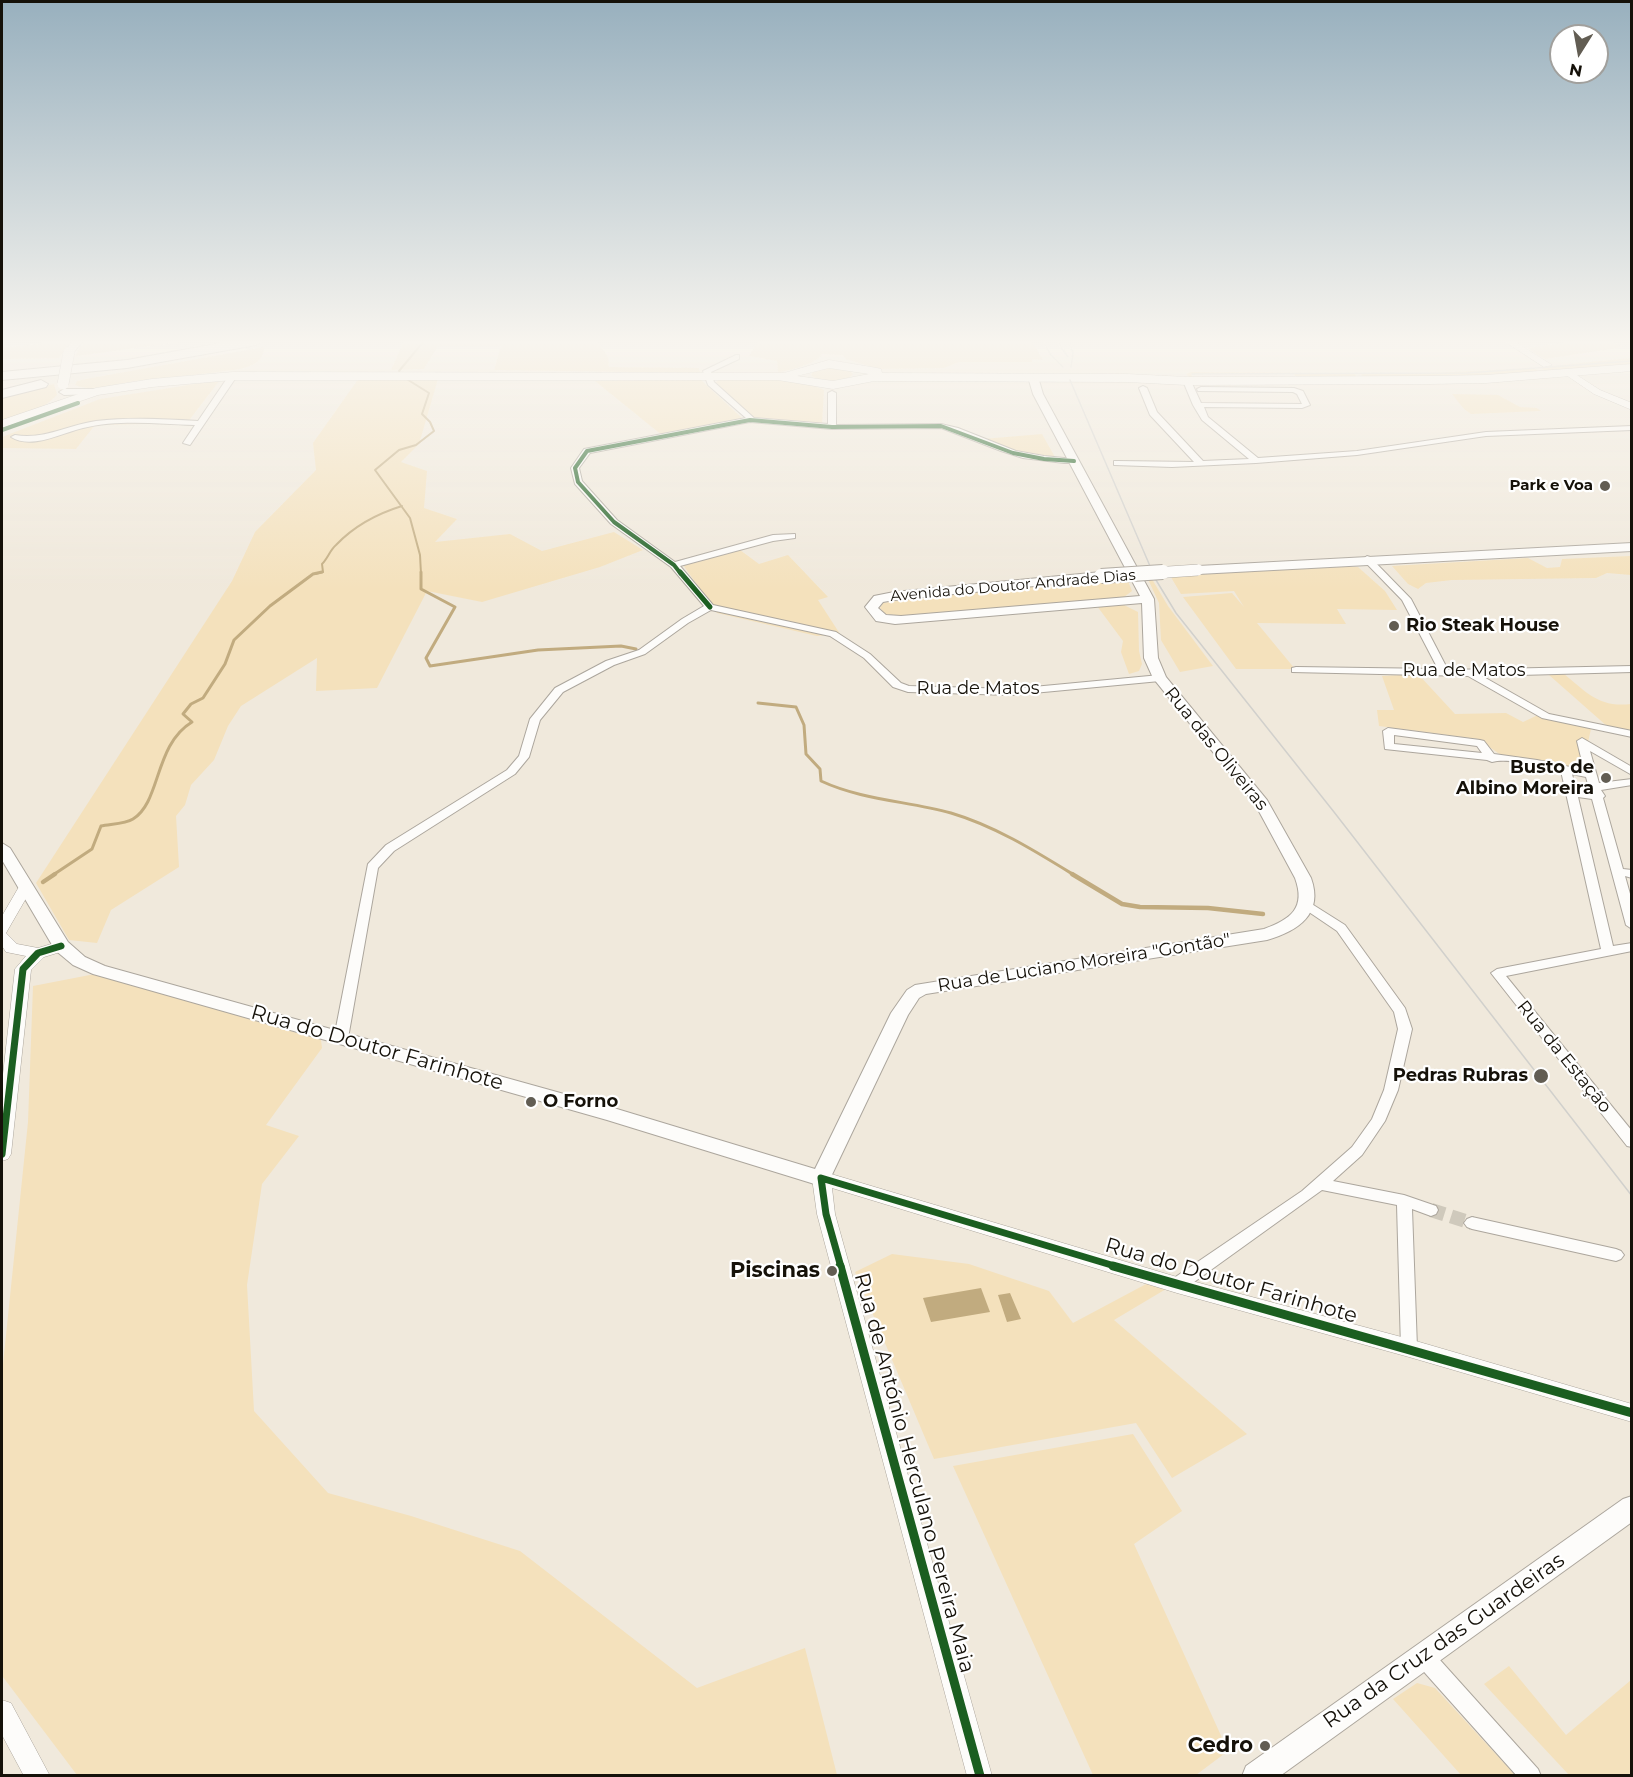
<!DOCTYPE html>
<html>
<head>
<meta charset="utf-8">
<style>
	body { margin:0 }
	#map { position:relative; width:1633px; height:1777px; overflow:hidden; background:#f0e9dc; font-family:Montserrat,sans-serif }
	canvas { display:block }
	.frame { position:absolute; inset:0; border:3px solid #151109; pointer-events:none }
	.north { position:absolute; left:1549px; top:24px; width:60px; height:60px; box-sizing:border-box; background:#fff; border:2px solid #a1a09d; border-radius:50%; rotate:191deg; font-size:16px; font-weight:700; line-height:24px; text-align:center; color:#151109 }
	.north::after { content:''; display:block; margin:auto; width:21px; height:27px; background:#625d53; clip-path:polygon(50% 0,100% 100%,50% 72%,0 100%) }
</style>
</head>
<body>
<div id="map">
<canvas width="1633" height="1777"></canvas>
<div class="frame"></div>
<div class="north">N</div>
</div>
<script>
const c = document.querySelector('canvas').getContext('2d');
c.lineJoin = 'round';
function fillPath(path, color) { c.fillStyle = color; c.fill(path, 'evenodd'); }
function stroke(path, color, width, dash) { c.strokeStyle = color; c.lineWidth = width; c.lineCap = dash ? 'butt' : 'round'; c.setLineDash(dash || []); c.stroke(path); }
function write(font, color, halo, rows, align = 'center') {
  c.font = font + ' Montserrat,sans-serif'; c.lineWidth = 4.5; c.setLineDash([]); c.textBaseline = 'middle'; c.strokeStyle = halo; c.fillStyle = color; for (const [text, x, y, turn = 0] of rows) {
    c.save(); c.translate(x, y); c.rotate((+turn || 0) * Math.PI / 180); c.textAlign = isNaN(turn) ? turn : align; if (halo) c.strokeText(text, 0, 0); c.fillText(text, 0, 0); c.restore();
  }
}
const green = new Path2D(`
	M2,341H7L5,347L41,344L42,341H71L59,358L2,359Z
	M85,341H188L76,356L78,350Z
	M404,341H597L608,357L609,367L699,368L700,373L494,370L501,346H438L424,369L391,370Z
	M758,341H1030L1033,343L1043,360L1032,359V362H959L944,368L878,369L846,359L843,355L822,354C818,363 789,371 778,372L777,361L749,356Z
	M1573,341H1612L1623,347L1545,359L1527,348Z
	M264,347C264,362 252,366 240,369C205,374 171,377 136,381C117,383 94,393 75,385L77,381L91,378Z
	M1631,358V365L1546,372L1540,367Z
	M825,367L849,370L853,374C844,385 821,384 811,375L814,370Z
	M1534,368L1542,373L1486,377H1363L1360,373H1430Z
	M1191,372L1348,373L1355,374L1357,378H1190L1186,374ZM1191,374H1294L1296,377H1193Z
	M359,378L438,379L419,444L401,462L427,471L424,508L457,519L435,542L510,534L542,551L614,532L643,550L600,567L482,602L427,591L377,688L316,691L317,658L241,706L228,726L214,760L191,785L185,805L176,816L179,867L111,910L97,943L69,940L36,883L232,581L255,532L316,470L313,443Z
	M721,378L801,380L824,390L822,425L754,420L715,383Z
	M220,380L187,423L95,425L76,449L2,448V437L100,399Z
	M701,380L743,419L663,436L595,381Z
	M54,384L57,395C42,411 21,416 2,423V396Z
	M1452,394L1498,395L1520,407L1537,408L1541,411L1471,414L1464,409Z
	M1042,434L1055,457L1001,448L983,439Z
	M740,550L759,564L788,555L828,597L818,600L840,634L817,636L717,613L683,565Z
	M1630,556L1631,575L1607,573L1596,578L1452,580L1426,583L1418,589L1408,584L1392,566L1528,558L1547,568L1560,567L1562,559Z
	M1287,567H1358L1385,591L1397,610L1337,609L1346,624L1257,623L1295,669H1236L1183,597L1232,593L1244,607L1234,591L1181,594L1169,574Z
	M1149,574L1168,606L1213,666L1180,672L1161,640L1159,603L1146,575Z
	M1112,580L1128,581L1132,591L1124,597L907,616L885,614L880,608L883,603L942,595Z
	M1124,605L1138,612L1139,651L1142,664L1139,671L1129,674L1121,652L1123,641L1097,606Z
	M1563,673C1586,692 1599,708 1631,704V730L1608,727L1549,675Z
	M1418,674L1455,714L1506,713L1523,722L1538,715L1591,729L1582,768L1508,760L1478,739L1379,726L1377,710H1394L1382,676Z
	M95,974L321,1040L322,1048L266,1125L299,1136L262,1184L247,1285L254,1411L328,1493L411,1516L520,1551L697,1688L805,1648L837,1775H77L3,1677L2,1668V1374L28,1122L33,986Z
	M892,1254L969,1264L1049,1291L1073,1323L1148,1283L1166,1289L1114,1320L1247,1434L1172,1478L1136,1423L934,1459L855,1272Z
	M1133,1434L1182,1511L1134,1544L1228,1751L1196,1775H1093L953,1466Z
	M1509,1666L1566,1735L1631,1680V1775H1569L1484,1684Z
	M1417,1683L1435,1688L1515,1775H1461L1393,1699Z`);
const water = new Path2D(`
	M981,1288L990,1312L931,1322L923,1298Z
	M1010,1293L1021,1319L1007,1322L998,1295Z`);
const streamFar2 = new Path2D(`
	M399,371L424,341
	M405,378L429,393L422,414L430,422L434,431L416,445L399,450L375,470L410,518L420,555L421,574
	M315,574L323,572L322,564C328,558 330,550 336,545C355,525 376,514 402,506`);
const streamFar1 = new Path2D(`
	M421,572V589L455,607L426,658L430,666L538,650L621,646L636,649
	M758,703L796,707L804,725L806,754L820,769L821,781C862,800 907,801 951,813C995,826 1035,851 1074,875
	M53,875L92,849L101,826C110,824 125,824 133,819C161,802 154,745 192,722L183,714L191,704L203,698L225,664L234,640L270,606L313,574L322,572`);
const stream = new Path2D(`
	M1072,874L1122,904L1140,907L1208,908L1263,914
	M43,882L55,874`);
const minorTunnel = new Path2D(`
	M1431,1210L1472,1223`);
const minor = new Path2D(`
	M736,355H739V359L711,372L714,382L754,418L828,424V393L832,391L836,393V425L941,424L958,428L1016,451L1044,456L1074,459L1078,461L1074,463H1064L1023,458L1001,451L941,428L832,429L750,422L590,453L579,468L582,481L617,520L675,562L773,535L795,534V538L773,541L680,566L713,605L836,632L870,654L901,683L909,686L1012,689L1160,675L1165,678L1160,681L1012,695L908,692L893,687L864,658L830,636L711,610L688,623L645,654L614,665L563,692L540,720L529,757L515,774L394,851L378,868L348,1038L346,1041H336L334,1038L368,864L386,845L507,770L519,756L530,719L555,688L606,661L639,650L682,619L704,606L671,567L611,524L575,484L571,468L584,449L746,418L708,385L703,371Z
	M230,374L237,376L190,445L183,443L195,425C159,424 119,419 83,428C61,433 32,450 11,437L15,435C44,440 68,425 96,421C130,417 165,419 198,421Z
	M1184,379H1190L1201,403L1302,404L1297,394L1293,392L1198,391L1197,389L1201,387L1294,388L1303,391L1310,405L1302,408L1204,407L1208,417L1258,458L1357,451L1486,432L1632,426V430L1486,436L1357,455L1256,463L1172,467L1114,465V461H1117L1194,462L1150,415L1139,388L1143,386L1147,388L1157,412L1203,461L1249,459L1202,420L1193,405L1183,381Z
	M1367,556L1370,557L1411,599L1448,670L1632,666V672L1482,676L1549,714L1632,731V737L1542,718L1468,676L1292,672V668L1296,667L1438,669L1402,600L1364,561L1363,559Z
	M1388,728L1480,740L1484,741L1494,754L1537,760L1584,770L1577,741L1582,738L1632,767V775L1590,751L1599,783L1632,779V785L1601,790L1605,796L1603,798L1623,869L1632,870V878L1625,876L1632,901V929L1626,925L1592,799L1578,797L1613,946L1632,943V951L1506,976L1632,1131V1147L1627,1146L1491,973L1497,969L1601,949L1561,771C1544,767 1508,757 1492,762L1487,760L1385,749L1383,731ZM1394,735L1477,746L1482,753L1394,744ZM1572,774L1586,777L1590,792L1576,790Z
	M1307,901L1345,925L1405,1008L1412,1029L1398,1090L1385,1121L1362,1155L1333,1181L1404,1195L1436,1206L1438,1210L1436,1214L1431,1216L1412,1209L1417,1348L1415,1353L1409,1355L1403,1353L1401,1348L1397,1205L1322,1190L1183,1290L1177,1291L1171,1290L1169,1285L1171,1280L1302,1191L1352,1147L1372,1119L1384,1090L1398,1029L1394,1012L1337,931L1303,908L1301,905Z
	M1472,1217L1616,1249L1621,1251L1624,1255L1621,1259L1616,1261L1472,1229L1467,1227L1464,1223L1467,1219Z
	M1424,1648L1431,1650L1538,1769L1541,1776H1517L1417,1664L1414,1657L1417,1650Z`);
const tertiary = new Path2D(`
	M1504,341H1514L1552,365L1544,367Z
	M1569,370L1600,390L1632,403V410L1594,394L1566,375V371Z
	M25,883L32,888L6,933L17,944L38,948L61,941L69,946L67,950L44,957L31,970L11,1154L8,1159L2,1161V1083L15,969L26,956L6,952L2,946V916L20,885Z
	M821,1171L1177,1277L1409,1339L1632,1404V1422L1409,1357L1177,1293L832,1188L835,1214L992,1776H967L817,1214L812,1178L815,1173Z
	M2,1700L11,1703L50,1776H24L2,1735Z`);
const secondary = new Path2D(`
	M73,341H83L72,354H66L64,352Z
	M1029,375L1038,377L1043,394L1154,599L1158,658L1166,677L1267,800L1311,878C1324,914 1298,931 1267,940L926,994L919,998L908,1015L828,1183L821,1186L607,1120L93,974L73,965L55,950L2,860V843L10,848L68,942L85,957L105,966L607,1106L815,1169L891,1013L907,990L915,985L1264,929C1291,919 1306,908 1295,878L1255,804L1153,678L1144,658L1142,603L895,624L876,621L865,607L874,596L894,592L1101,572L1105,573L1107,576L1105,579L894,600L883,602L878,608L886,615L901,616L1140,596L1033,394L1028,377Z
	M96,389L101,392L100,394L64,395L59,392L64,389Z
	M1632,543V551L1198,574L1192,570L1198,566Z
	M1632,1496V1522L1280,1776H1242L1246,1766L1623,1499Z`);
const primary = new Path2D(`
	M829,360L877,368L881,369L882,373L1127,374L1187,377L1429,376L1486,375L1632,364V371L1486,383L1429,384L1187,385L1127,382L874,381L833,389L778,380H233L152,387L98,395L2,428V420L96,388L152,379L233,372L784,373ZM829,368L869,374L833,381L797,376Z`);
const motorway = new Path2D(`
	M233,341H262L256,345L127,368L2,380V372L127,360Z
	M41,380L48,384L46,387L2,398V390Z`);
const tram = new Path2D(`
	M1043,341L1051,355L1063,367
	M1057,341L1068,357
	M1069,341L1073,353L1071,367
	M1192,374L1467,373L1632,361
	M1070,380L1156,580L1176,613L1334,812L1632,1196`);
const secondaryBridgeFar1 = new Path2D(`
	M63,384L69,352
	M1139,574L1198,570`);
const secondaryBridge = new Path2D(`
	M1101,576L1163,572`);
const cyclewayFar3 = new Path2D(`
	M2,430L78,403
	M681,574L674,565L614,522L578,482L575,468L587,451L750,420L832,427L941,426L1013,453L1044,459L1074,461`);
const cyclewayFar2 = new Path2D(`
	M680,572L710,607`);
const cyclewayFar1 = new Path2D(`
	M2,1154L23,969L38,953L61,946
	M841,1267L826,1214L821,1178L1118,1267`);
const cycleway = new Path2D(`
	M840,1266L980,1776
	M1113,1266L1632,1413`);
const markers = [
	[1605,486,6,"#625d53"],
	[1394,626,6,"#625d53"],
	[1606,778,6,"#625d53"],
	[1541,1076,8,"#625d53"],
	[531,1102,6,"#625d53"],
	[832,1271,6,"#625d53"],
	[1265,1746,6,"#625d53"]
];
const farPoinames = [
	["Park e Voa",1593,486]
];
const farStreetnames = [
	["Avenida do Doutor Andrade Dias",1013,586,-5]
];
const poiNames = [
	["Rio Steak House",1406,626],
	["Busto de",1594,768,"right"],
	["Albino Moreira",1594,789,"right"],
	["Pedras Rubras",1528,1076,"right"],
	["O Forno",543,1102]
];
const streetNames = [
	["Rua de Matos",1464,671],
	["Rua de Matos",978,689],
	["Rua das Oliveiras",1216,749,51],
	["Rua de Luciano Moreira \"Gontão\"",1084,963,-9],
	["Rua da Estação",1564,1057,51]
];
const nearStreetnames = [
	["Rua do Doutor Farinhote",377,1048,16],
	["Rua do Doutor Farinhote",1231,1281,16],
	["Rua de António Herculano Pereira Maia",914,1473,75],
	["Rua da Cruz das Guardeiras",1444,1641,-35]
];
const nearPoinames = [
	["Piscinas",820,1271],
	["Cedro",1253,1746]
];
fillPath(green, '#f4e1bc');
fillPath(water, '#c1ab7f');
stroke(streamFar2, '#c1ab7f', 2);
stroke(streamFar1, '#c1ab7f', 3);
stroke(stream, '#c1ab7f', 4.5);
stroke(minorTunnel, '#cfc9bc', 14, [14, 7]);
stroke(minor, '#aca69d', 2);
stroke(tertiary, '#aca69d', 1);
stroke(secondary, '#aca69d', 2);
stroke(primary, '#aca69d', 1);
stroke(motorway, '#aca69d', 2);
fillPath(minor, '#fdfcfa');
fillPath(tertiary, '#fdfcfa');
fillPath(secondary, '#fdfcfa');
fillPath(primary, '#fdfcfa');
fillPath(motorway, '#fdfcfa');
stroke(tram, '#d1d0cc', 1.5);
stroke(secondaryBridgeFar1, '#aca69d', 12, []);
stroke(secondaryBridge, '#aca69d', 16, []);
stroke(secondaryBridgeFar1, '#fdfcfa', 11);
stroke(secondaryBridge, '#fdfcfa', 14);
stroke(cyclewayFar3, '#1b5e20', 4);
stroke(cyclewayFar2, '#1b5e20', 5);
stroke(cyclewayFar1, '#1b5e20', 7);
stroke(cycleway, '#1b5e20', 9);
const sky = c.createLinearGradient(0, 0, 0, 590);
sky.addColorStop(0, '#98b0be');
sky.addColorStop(0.58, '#f8f5ef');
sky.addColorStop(1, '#f8f5ef00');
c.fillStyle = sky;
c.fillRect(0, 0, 1633, 590);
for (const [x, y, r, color] of markers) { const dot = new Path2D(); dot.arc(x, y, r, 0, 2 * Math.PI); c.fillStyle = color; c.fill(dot); stroke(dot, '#fff', 2); }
write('bold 15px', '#151109', '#fff', farPoinames, 'right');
write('15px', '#151109', '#fff', farStreetnames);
write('bold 18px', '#151109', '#fff', poiNames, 'left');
write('18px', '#151109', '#fff', streetNames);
write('21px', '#151109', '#fff', nearStreetnames);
write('bold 21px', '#151109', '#fff', nearPoinames, 'right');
</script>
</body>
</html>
